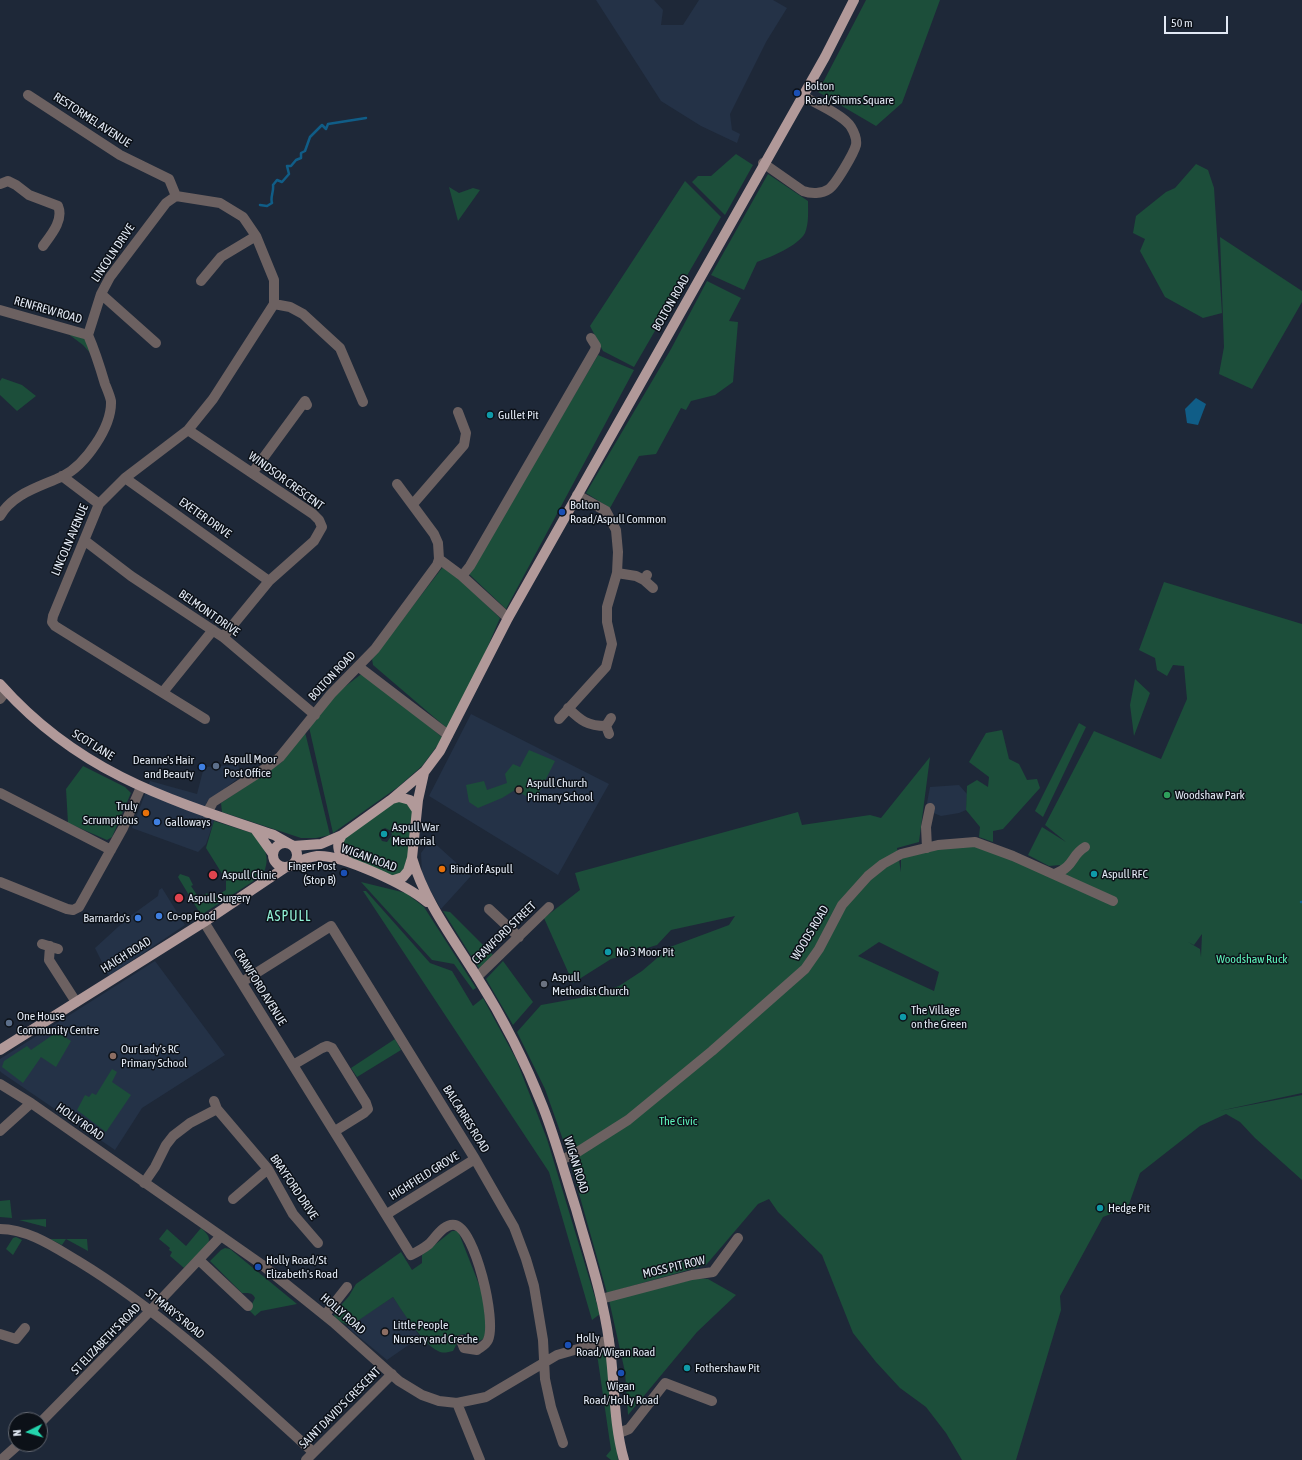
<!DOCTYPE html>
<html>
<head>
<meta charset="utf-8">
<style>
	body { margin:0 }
	#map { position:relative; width:1302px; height:1460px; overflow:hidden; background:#1e2838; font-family:"Asap Condensed",sans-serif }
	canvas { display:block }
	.north { position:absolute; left:8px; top:1412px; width:40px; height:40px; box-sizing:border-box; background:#0c1118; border:1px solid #626770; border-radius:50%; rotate:265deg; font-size:11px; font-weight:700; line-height:16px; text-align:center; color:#e2e9f4 }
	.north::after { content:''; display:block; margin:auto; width:14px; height:18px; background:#24d5ae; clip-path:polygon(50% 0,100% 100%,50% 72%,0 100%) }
	.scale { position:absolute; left:1164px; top:16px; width:64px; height:18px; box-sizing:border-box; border:2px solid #e2e9f4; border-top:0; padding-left:5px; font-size:12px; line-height:14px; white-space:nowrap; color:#e2e9f4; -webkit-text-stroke:3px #0c1118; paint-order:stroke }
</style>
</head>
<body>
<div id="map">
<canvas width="1302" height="1460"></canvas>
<div class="north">N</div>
<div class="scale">50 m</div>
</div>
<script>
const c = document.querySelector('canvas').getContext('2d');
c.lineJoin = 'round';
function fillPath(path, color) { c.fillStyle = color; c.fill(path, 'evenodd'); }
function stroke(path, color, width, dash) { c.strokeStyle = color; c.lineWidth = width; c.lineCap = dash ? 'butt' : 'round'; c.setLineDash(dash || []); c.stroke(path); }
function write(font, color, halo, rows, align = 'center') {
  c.font = font + ' "Asap Condensed",sans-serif'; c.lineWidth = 3; c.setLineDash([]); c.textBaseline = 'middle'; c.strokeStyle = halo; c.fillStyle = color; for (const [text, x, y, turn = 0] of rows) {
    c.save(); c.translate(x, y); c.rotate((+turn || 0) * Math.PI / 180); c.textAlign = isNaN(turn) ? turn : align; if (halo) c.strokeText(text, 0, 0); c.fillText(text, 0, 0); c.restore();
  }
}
const built = new Path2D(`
	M596,0H654L663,10L661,25H683L699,0H773L787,8L766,42L730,114L732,130L740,134L737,143L701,126L661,101Z
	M471,714L609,784L558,875L429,796Z
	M238,765L241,776L206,803L214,821L206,844L198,852L132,828L150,781L197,794L204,767Z
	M959,785L967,794L966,810L959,813L941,816L931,812L927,803L930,787Z
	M431,840L471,876L441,909L422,876L421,853Z
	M162,888L185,925L109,976L95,948L129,917L158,896L159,890Z
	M155,961L225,1055L142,1108L115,1150L2,1073L0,1071V1059Z
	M393,1297L420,1337L387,1360L347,1327Z`);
const green = new Path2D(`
	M866,0H940L902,103L876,126L818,92Z
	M736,154L753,165L725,215L692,182L698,176H711Z
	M1196,164L1208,170L1214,188L1222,313L1203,318L1165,297L1140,251L1145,239L1133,233L1136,216L1166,192L1175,188Z
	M768,174L808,201C808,212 809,223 805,233C798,246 771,257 757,262L744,290L711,275Z
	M685,181L721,217L634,367L603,351L590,326Z
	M449,187L459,193L473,188L480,190L458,221Z
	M1220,237L1302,291V302L1252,389L1219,374L1224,347Z
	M707,281L741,298L729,321L738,322L733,382L715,395L691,401L686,410L681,408L656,454L639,456L610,508L586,493L671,349Z
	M63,330L87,340L91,354L83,345Z
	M598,355L634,370L506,609L469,574Z
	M2,378L22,385L36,396L17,411L0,395V381Z
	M442,568H448L500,618L463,704L449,730L373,665L372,659Z
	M1164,582L1302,624V1093L1219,1111L1302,1095V1180L1255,1138L1240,1122L1226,1114L1200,1126L1140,1173L1128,1207L1103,1217L1060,1296L1061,1310L1016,1460H962L946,1433L926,1407L900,1388L876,1362L853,1333L822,1255L778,1212L769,1199L758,1204L706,1265L607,1293L567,1151L545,1089L517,1032L541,1005L585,997L619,986L642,971L670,947L729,925L735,916L671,930L657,945L611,959L573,983L544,918L580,890L575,873L798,812L802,825L870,815L881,818L930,757L919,842L897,848L901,872V854L975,842L1055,874L1060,865L1049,866L1028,855L1042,827L1066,842L1045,825L1094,731L1161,759L1187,699L1184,666L1173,665L1167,676L1157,670L1155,658L1139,650ZM1202,934L1201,957L1200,949L1188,942L1194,945ZM879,942L939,972L934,991L858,956Z
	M364,672L443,738L422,766L398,787L333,833L309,727L338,692Z
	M1135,679L1150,693L1134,736L1130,705Z
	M1079,723L1086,727L1043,817L1035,811Z
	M1002,730L1009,759L1019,764L1027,780L1037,779L1040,788L1003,829L993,831V842L979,837L980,827L966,810L967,786L977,780L988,787L989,777L969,762L986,733Z
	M305,732L330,835L316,838H301L222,812L221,803L282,762Z
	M529,750L555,761L535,801L515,790L502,798L478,808L469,802L466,785L484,781L487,790L507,783L505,774L513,764L520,767Z
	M83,766L125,787L131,793L112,837L107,840L68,823L66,789Z
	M392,799L414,803L412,858L399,878L349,862L339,839ZM385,828L391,831L392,835L387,842L382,841L379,836L381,830Z
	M214,821L255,834C265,850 271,856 263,875L201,915L178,877L180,874L189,877L193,885L191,886L199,898L207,893L211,899L226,890V880L206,848Z
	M361,882L406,893L424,907L476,988L473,990L454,964L432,960Z
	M363,891H366L430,963L452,971L473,1006L483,998L516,1059L547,1139L600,1314L592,1320L549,1172Z
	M443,911L450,912L493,955L480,970Z
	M503,961L533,1002L513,1025L486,979Z
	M57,1032L71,1041L56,1067L41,1057L23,1083L2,1067L4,1061L27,1046L31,1050Z
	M395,1039L401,1050L357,1077L351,1068Z
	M112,1069L117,1072L112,1082L131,1095L106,1132L77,1110L85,1095L89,1097L92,1093L96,1095Z
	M10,1200L12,1218L0,1217V1201Z
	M46,1219V1227L19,1220Z
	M201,1228C207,1234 211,1236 208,1245L184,1268L170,1256L172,1252L169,1250L170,1248L159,1239L167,1229L186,1246Z
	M452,1231H458L482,1292L488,1330L483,1339L473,1344L469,1343L465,1334L459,1335L458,1341L453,1351C448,1352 443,1354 438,1351C424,1345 402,1311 393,1297L350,1326L336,1320L334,1316L336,1311L349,1296L356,1284L401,1252L412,1270L422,1263V1255Z
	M16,1237L22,1240L13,1255L6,1249L13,1238Z
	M50,1239H87L88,1251L66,1239L62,1245Z
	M225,1248L230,1249L297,1304L261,1311L255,1316L249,1310L255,1298C252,1292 248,1293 242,1293L210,1261L221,1250Z
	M699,1278L708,1279L736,1295L697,1332L628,1415L625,1372L609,1300Z
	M606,1351L618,1460H611L606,1456L611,1450L597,1354Z`);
const water = new Path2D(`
	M1196,398L1206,404L1198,425L1187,423L1185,409Z`);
const stream = new Path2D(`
	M260,205L267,206L272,203C270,197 274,192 273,185L277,180L282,182L289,174L287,166H291L296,160L301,158V153L305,151L310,137L322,125L326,129L328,124L366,118
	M1301,902H1302`);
const minor = new Path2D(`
	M28,95L120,155L169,179L176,196
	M763,163L803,191C811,194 822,194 829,189C836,184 854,153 856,145C857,139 854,132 851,127C844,115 815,103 803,96
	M0,184L8,181L16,185L29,195L58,206C64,220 51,235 43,246
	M176,196L220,203L243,217L256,236L274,280V304
	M201,281L221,257L256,236
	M101,294L156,343
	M274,304L290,307L303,314L340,348L363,402
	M0,310L88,335
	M88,335L101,294L110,277L166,203L176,196
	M188,430L313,514L319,520L322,527L314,541L269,581L223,637
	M253,472L305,401L307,405
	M62,476L99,504
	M125,478L269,581
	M397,484L434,534L438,543L439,559
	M413,504L464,445L466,433L458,412
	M0,516C13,493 40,487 63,476C85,465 112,427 111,401C110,396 107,389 105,384C100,367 95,351 88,335
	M84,540L131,576L223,637L315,715
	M617,573L636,576L644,580
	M647,575L644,580L653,588
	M462,576L508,618
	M359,667L448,735
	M163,692L213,630
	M0,699L6,691
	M568,708C581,721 588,726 606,726
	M205,719L55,626L52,622L53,616L99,504L125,478L188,430L213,399L274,304
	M559,719L606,667L612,644L607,622V607L617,573L618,552L616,530L606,511L577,495
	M609,734L606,726L611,718
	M0,793L111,850
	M207,813L213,802L266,768L280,757L331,694L375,649L437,565L439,559L462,576L470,566L595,350L596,346L591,338
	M927,848L926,827L930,808
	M1055,874C1075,866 1071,855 1085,847
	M0,882L67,909L73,910L79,907L123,828L141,787
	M489,909L519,937
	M204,922L411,1255C417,1252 424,1248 429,1244C436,1237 444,1223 455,1225C475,1229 497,1321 488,1340C486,1345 481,1347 477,1350L464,1348L461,1340
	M42,944L58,949
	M50,946L49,960L76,1002
	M477,977L549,907
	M242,982L331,926L475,1159L514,1227L526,1259L534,1286L543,1340L545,1379L551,1407L563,1443
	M293,1065L322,1048L327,1046L332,1048L366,1103L368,1109L364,1113L335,1131
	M0,1084L31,1103L261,1264L333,1322L399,1381L422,1395L439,1401L457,1403L486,1397L557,1355L609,1340
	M214,1101L217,1109L268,1169L293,1214L318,1243
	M0,1131L31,1103
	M561,1160L576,1153L628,1120L712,1051L805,969L819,949L842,905L868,876L883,864L901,854L938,845L975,842L1013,856L1113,901
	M144,1183L155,1167L166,1145L173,1136L190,1123L217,1109
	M233,1199L268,1169
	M387,1214L475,1159
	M0,1229C28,1229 54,1247 78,1261C165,1314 238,1384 313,1452
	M199,1260L248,1306
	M601,1299L692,1275L713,1272L738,1238
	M325,1315L347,1287
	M0,1334L16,1339L25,1328
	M457,1403L480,1460
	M40,1423L151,1310L221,1236
	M619,1433L629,1429L665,1383L712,1401
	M1,1460L19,1444
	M306,1460L392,1374`);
const major = new Path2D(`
	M0,684C78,772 166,799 274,835L290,844
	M392,799L399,797L410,800L416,809
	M255,829L273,854
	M342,835C335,845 338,856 349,862
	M273 855a12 12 0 1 1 24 0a12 12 0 1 1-24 0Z
	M293,846L321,844L342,835L392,799L425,771L440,751L508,618L825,57L854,0
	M412,858C425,902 453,938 477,977C503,1018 525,1061 543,1107C556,1140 565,1175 576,1209C588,1252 603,1296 609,1341C615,1380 613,1422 624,1460
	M294,864C301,860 309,857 317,856C342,854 408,886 427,902
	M394,880L403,877L408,871L412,858L418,800L424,773
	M0,1050L204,922L286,867`);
const markers = [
	[797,93,4,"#1a4fb4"],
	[490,415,4,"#0f9aa8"],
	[562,512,4,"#1a4fb4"],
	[216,766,4,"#5c6f8a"],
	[202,767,4,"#3f7fe0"],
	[519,790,4,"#8d6e63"],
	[1167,795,4,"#2e9e5b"],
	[146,813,4,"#e8710a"],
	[157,822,4,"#3f7fe0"],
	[384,834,4,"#0f9aa8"],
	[442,869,4,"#e8710a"],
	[344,873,4,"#1a4fb4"],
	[1094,874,4,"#0f9aa8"],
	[213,875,5,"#e0444e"],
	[179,898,5,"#e0444e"],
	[159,916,4,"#3f7fe0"],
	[138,918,4,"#3f7fe0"],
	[608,952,4,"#0f9aa8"],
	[544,984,4,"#6b7280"],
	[903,1017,4,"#0f9aa8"],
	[9,1023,4,"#5c6f8a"],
	[113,1056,4,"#8d6e63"],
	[1100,1208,4,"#0f9aa8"],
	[258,1267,4,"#1a4fb4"],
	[385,1332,4,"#8d6e63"],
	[568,1345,4,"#1a4fb4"],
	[687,1368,4,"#0f9aa8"],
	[621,1373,4,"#1a4fb4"]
];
const poiNames = [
	["Bolton",805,86],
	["Road/Simms Square",805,100],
	["Gullet Pit",498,415],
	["Bolton",570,505],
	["Road/Aspull Common",570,519],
	["Aspull Moor",224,759],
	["Post Office",224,773],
	["Deanne's Hair",194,760,"right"],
	["and Beauty",194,774,"right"],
	["Aspull Church",527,783],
	["Primary School",527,797],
	["Woodshaw Park",1175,795],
	["Truly",138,806,"right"],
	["Scrumptious",138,820,"right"],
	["Galloways",165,822],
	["Aspull War",392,827],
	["Memorial",392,841],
	["Finger Post",336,866,"right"],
	["(Stop B)",336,880,"right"],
	["Bindi of Aspull",450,869],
	["Aspull RFC",1102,874],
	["Aspull Clinic",222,875],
	["Aspull Surgery",188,898],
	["Co-op Food",167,916],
	["Barnardo's",130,918,"right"],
	["No 3 Moor Pit",616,952],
	["Aspull",552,977],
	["Methodist Church",552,991],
	["The Village",911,1010],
	["on the Green",911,1024],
	["One House",17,1016],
	["Community Centre",17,1030],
	["Our Lady's RC",121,1049],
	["Primary School",121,1063],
	["Hedge Pit",1108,1208],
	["Holly Road/St",266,1260],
	["Elizabeth's Road",266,1274],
	["Little People",393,1325],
	["Nursery and Creche",393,1339],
	["Holly",576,1338],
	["Road/Wigan Road",576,1352],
	["Fothershaw Pit",695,1368],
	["Wigan",621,1386,"center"],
	["Road/Holly Road",621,1400,"center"]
];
const streetNames = [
	["RESTORMEL AVENUE",92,120,33],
	["LINCOLN DRIVE",113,253,-56],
	["BOLTON ROAD",671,303,-60],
	["RENFREW ROAD",48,310,16],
	["WINDSOR CRESCENT",286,481,36],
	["EXETER DRIVE",205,518,35],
	["LINCOLN AVENUE",70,540,-67],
	["BELMONT DRIVE",209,613,35],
	["BOLTON ROAD",332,676,-47],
	["SCOT LANE",93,745,32],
	["WIGAN ROAD",369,858,20],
	["CRAWFORD STREET",504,933,-44],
	["WOODS ROAD",810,933,-59],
	["HAIGH ROAD",126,955,-32],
	["CRAWFORD AVENUE",260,987,58],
	["BALCARRES ROAD",466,1119,58],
	["HOLLY ROAD",80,1122,35],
	["WIGAN ROAD",576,1165,73],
	["HIGHFIELD GROVE",424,1176,-32],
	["BRAYFORD DRIVE",294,1187,56],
	["MOSS PIT ROW",674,1267,-13],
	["ST MARY'S ROAD",175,1314,39],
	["HOLLY ROAD",343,1314,41],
	["ST ELIZABETH'S ROAD",106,1339,-46],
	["SAINT DAVID'S CRESCENT",340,1408,-45]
];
const parkNames = [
	["Woodshaw Ruck",1252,959],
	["The Civic",678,1121]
];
const quarterNames = [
	["ASPULL",289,917]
];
fillPath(built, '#243247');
fillPath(green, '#1c4e3a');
fillPath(water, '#105d87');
stroke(stream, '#105d87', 2.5);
stroke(minor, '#6c6161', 10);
stroke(major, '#b19999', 10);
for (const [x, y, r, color] of markers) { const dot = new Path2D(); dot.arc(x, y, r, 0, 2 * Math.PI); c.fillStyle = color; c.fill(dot); stroke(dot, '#0c1118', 1.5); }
write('12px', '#e2e9f4', '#0c1118', poiNames, 'left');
write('12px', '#e2e9f4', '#0c1118', streetNames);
write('12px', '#5ff5bc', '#0c1118', parkNames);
c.letterSpacing = '1px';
write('14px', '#91f1d5', '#0c1118', quarterNames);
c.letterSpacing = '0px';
</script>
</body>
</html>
